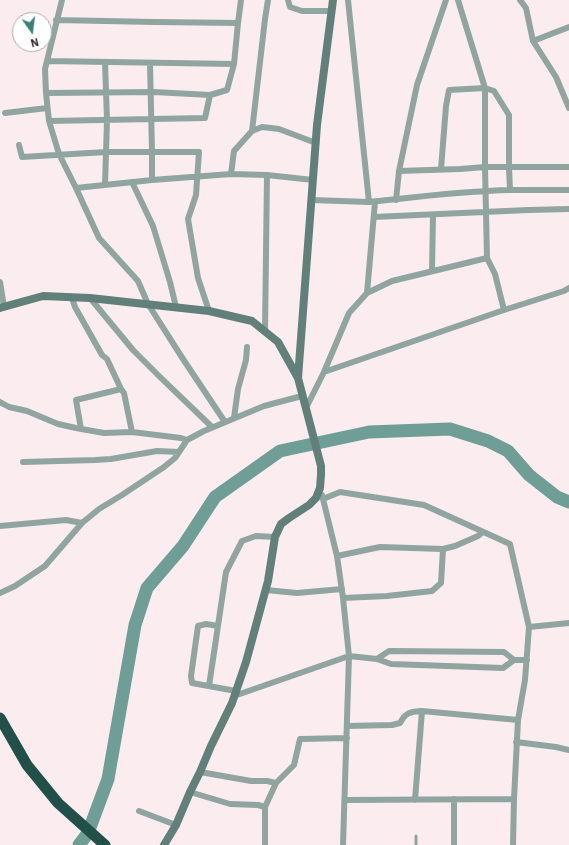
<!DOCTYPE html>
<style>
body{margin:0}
#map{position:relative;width:569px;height:845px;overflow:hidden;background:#fbecf0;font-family:"IBM Plex Sans",sans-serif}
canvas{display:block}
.north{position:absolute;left:12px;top:12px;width:40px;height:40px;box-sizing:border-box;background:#fff;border:1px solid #adabac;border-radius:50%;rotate:166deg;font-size:11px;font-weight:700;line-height:16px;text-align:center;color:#332e2f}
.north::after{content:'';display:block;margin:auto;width:14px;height:18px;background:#3d8176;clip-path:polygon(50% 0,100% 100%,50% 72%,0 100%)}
</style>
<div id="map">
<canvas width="569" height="845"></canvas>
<div class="north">N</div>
</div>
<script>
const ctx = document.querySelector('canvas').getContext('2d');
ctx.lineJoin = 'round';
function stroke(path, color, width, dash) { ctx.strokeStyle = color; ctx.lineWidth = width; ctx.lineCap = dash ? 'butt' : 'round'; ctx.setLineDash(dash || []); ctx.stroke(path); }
stroke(new Path2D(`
 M79,845L88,833L108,779L135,625L147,588L183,546L215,497L280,451L369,432L450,429L488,441L508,451L529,475L557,497L569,502`), '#6e9e95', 13);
stroke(new Path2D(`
 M416,836V845`), '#90a5a0', 3);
stroke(new Path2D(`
 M62,0L45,69L46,93L49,121L59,154L76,188
 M288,0L290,7L302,11H329L332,13
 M458,0L485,88V167L487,258L495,274L504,310
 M520,0L526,8L533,41L556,77L569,108
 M56,20L155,22L238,23
 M533,41L569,27
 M47,61L234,64
 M46,93L154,92L210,95L227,90L234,64L238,23L241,0
 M5,113L47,108
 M49,121L205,118L210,95
 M252,131L265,19L268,0
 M19,145L22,157L106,152H152L150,63
 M441,169L446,106L449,90L485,88L494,91L509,115V167L510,190
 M399,171L460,169L485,167H569
 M231,174L234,151L252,131L262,127L271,128L279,129L316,143
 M152,180V152H199L196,195L188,219L198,278L209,311
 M132,182L153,226L170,282L176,307
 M105,185L107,120L105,62
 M312,200L369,202L348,0
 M396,200L399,171L417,85L446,0
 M369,202C416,197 463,191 510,190C530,190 550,190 569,190
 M374,217L528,210L569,209
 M432,271L433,215
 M0,282L4,307
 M367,293L375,202
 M72,298L75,307L102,355L107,359L121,389L124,393L132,432
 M90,298L133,350L160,377L212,427
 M265,332L267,175
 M324,372L504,310L564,291L569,288
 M0,402L9,407L27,411L58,424L76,428L104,433L132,432L181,438L187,440
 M306,408L324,372L349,313L367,293L392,281L487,258
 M234,418L238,389L246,360L247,347
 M225,422L183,359L148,304L138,281L99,238L76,188L152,180L231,174L267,175L313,180
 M81,429L76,400L121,389
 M23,462L95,460L111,459L157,451L179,452
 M322,495L337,556L343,598L349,656L343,845
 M323,499L340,492L424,505L510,544L529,627L525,680L518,720L514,799L513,845
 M0,526L66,520L82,523
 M337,556L380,547L443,549L455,546L478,536L483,532
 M266,590L297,593L342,589
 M0,593L15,586L45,566L82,523L99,509L122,495L164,467L175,458L187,440L204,431L264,406L302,396
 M343,598L387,596L432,591L441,583L443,549
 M218,626L206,624L198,626L191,676L192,683L236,691
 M529,627L569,623
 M377,659L389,651L504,652L514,660H527
 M209,686L226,572L242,541L256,536L275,537
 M234,696L349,656L377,659L391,664L503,668L514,660
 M347,726L392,725L400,723C406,712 410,712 422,711
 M516,742L556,747L569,750
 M200,772L251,781H267L276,783
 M190,792L230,804L258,805L265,807
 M345,800L514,799
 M415,800L422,711L518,720
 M139,811L176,825
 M265,845V807L276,783L294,765L300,739L347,738
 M454,845V799`), '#90a5a0', 6);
stroke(new Path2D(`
 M0,308L43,296L90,298L209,311L252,321L278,342L298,378L321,466V475L320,488L316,498L309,505L289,518L281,524L275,537L268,581L246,662L232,703L211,746L200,772L190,792L176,825L164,845
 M298,378L317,125L333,0`), '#61807a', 8);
stroke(new Path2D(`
 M0,718L27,765L58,803L105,845`), '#205048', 11);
</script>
